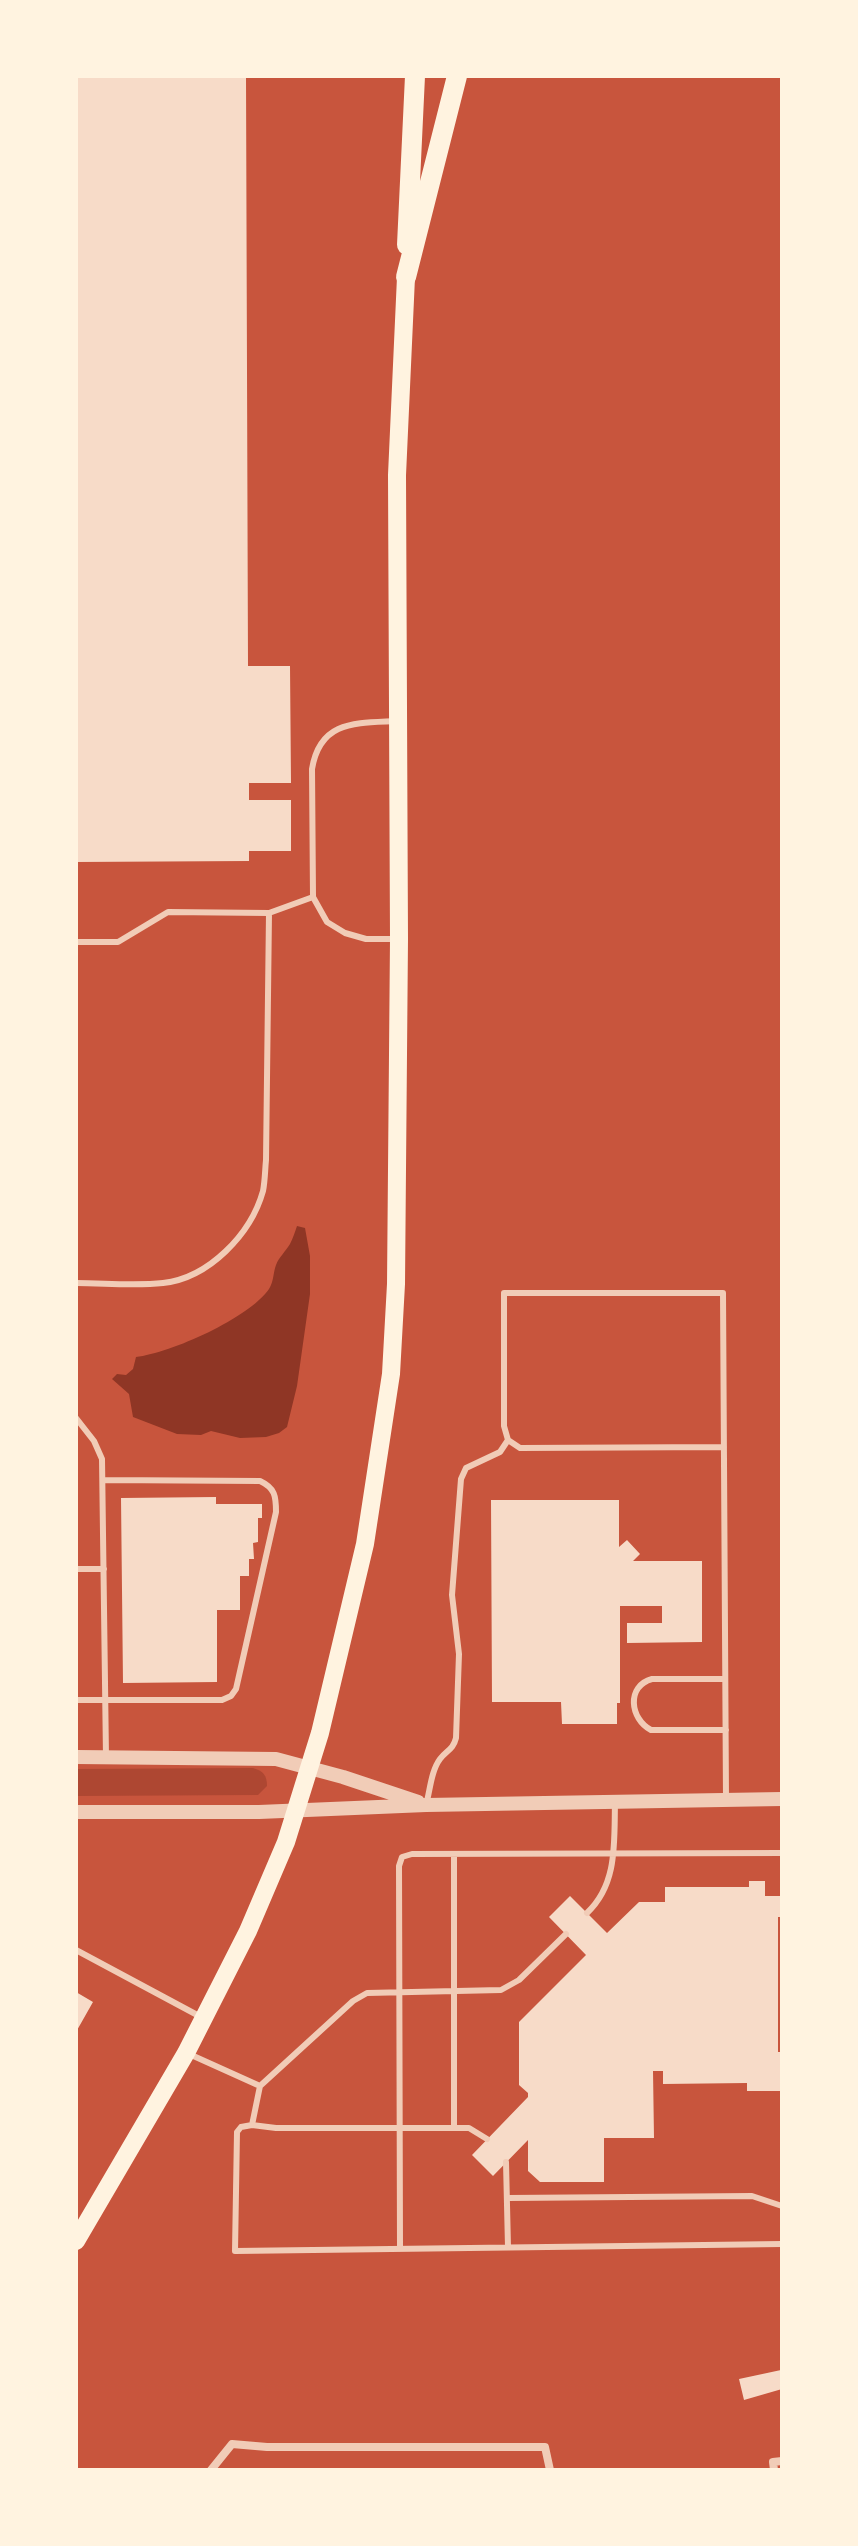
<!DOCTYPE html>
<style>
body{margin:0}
#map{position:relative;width:858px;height:2546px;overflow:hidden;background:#c8553d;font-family:"Open Sans",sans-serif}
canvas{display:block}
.frame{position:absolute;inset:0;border:78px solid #fff3e0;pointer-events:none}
</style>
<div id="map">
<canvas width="858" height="2546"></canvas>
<div class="frame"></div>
</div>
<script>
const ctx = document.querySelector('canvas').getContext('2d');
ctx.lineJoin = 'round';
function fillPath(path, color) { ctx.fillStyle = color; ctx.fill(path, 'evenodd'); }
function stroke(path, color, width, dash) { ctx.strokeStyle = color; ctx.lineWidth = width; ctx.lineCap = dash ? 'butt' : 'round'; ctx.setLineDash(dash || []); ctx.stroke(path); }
fillPath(new Path2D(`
 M253,1768C263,1771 267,1775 267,1786L258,1795L76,1796V1769Z`), '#ae4732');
fillPath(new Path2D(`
 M297,1226L305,1228L310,1256V1294L297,1386L287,1427L279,1433L266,1437L240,1438L211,1431L201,1435L177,1434L133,1417L129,1394L112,1379L117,1374L126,1375L133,1369L136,1357C171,1353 249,1318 269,1289C274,1281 273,1273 276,1265C279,1257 286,1251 290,1244C293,1238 295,1232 297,1226Z`), '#8f3625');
fillPath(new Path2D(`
 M76,76H246L248,666H290L291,783H249V800H291V851H249V861L76,862Z
 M216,1497V1504H262V1518H258V1542L253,1543L254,1559H249V1576H240V1610H217V1682L123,1683L121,1498Z
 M491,1500H619V1547L627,1540L640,1554L633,1561H702V1642L627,1643V1623H662V1606H620V1703H617V1724H562L561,1702H492Z
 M749,1881H765V1896H782V1917H778V2052H782V2091H747V2083L663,2084V2071H653L654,2138H604V2182H540L528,2171V2140L493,2176L472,2155L528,2097V2093L519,2085V2022L586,1955L549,1917L570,1896L607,1933L639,1902H665V1887H749Z
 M76,1992L93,2002L76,2032Z
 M781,2370L782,2389L744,2400L739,2379Z`), '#f7dbc8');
stroke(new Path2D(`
 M396,721C356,723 320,720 312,769L313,897L327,922L345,933L366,939H398
 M76,942H118L168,912L269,913L313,897
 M76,1283C104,1283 135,1286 163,1283C209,1278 251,1234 263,1191C265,1181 265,1170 266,1160L269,913
 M76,1418L94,1441L102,1459L106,1757
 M724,1447L520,1448L508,1440L504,1426V1293H723L726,1799
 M76,1569H104
 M725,1679H652C626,1686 630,1719 651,1730H726
 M76,1700H222L231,1696L236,1689L276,1512C276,1496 275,1488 260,1481L103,1480
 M426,1805C430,1791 431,1771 440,1759C447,1750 453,1750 456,1738L459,1654L452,1595L461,1479L466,1468L500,1452L508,1440
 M454,1854V2128
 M587,1913C618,1884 614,1842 615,1802
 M76,1950L201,2017
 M189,2054L260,2086L353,2001L367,1993L501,1990L519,1980L566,1934
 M260,2086L252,2125L241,2127L237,2132L235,2251L782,2244
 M252,2125L276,2128H469L487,2139
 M506,2162L508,2247
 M508,2198L752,2196L782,2206
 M400,2249L399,1866L402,1857L412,1854L782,1853`), '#f1ccb7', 6);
stroke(new Path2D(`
 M211,2470L232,2444L267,2447H545L550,2470
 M774,2470L773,2462L782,2461`), '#f1ccb7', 8);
stroke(new Path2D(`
 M76,1757L276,1759L343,1777L418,1802
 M76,1812H259L426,1805L782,1799`), '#f1ccb7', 14);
stroke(new Path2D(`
 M76,2241L186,2053L248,1931L286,1842L320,1733L365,1544L391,1374L396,1284L399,939L397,475L406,277`), '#fff3e0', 18);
stroke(new Path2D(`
 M407,245L415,76
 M406,277L457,76`), '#fff3e0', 20);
</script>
